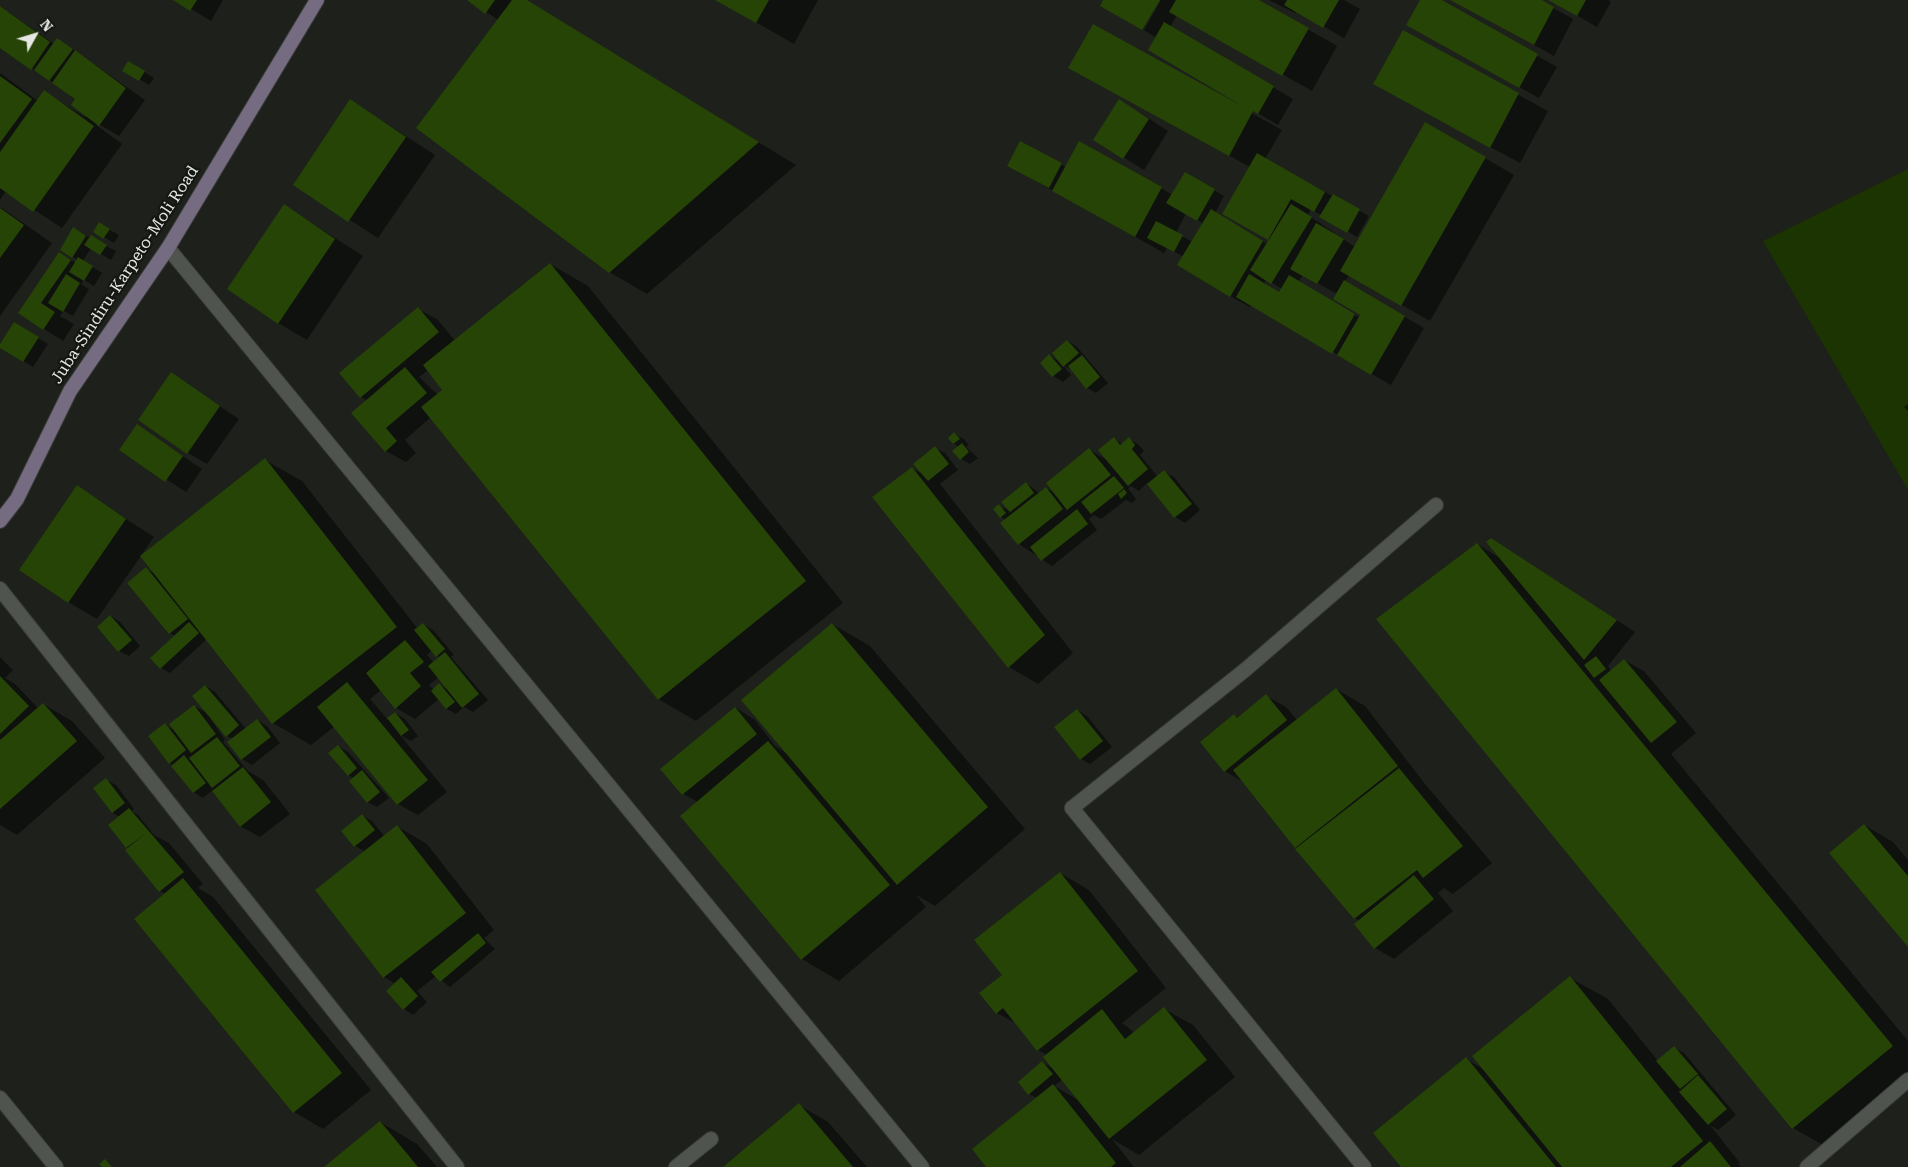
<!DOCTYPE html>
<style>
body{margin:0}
#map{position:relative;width:1908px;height:1167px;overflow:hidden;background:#1d201b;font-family:"Roboto Serif",serif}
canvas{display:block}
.north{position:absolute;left:10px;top:10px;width:50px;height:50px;-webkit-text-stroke:4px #141712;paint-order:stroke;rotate:51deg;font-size:14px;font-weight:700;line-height:20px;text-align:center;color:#e5e7e3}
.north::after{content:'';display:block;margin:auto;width:18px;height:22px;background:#e5e7e3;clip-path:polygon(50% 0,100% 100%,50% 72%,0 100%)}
</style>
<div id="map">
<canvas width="1908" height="1167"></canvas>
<div class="north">N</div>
</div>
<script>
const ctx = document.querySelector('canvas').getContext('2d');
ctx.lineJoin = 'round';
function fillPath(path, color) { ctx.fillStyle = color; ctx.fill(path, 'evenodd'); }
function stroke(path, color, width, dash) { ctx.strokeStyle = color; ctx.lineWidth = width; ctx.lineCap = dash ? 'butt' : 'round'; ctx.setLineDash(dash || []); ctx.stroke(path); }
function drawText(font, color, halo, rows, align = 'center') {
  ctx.font = font + ' "Roboto Serif",serif'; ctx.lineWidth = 4.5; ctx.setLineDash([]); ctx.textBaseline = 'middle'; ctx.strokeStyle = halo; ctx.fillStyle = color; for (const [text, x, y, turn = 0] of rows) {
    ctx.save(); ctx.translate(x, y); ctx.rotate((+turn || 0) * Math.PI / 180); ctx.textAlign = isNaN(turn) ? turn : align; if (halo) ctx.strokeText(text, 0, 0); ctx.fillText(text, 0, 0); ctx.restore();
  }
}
fillPath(new Path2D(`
 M1908,169V490L1763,241Z`), '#1b3402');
fillPath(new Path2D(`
 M176,0H223L211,21Z
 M469,0H525L796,165L647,294L609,272L498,20Z
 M717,0H818L794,44Z
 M1161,0H1257L1337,46L1312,91L1177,15L1170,27L1293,99L1278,125L1150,50L1157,38L1144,30Z
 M1269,0H1344L1360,9L1344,38L1297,11L1295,13Z
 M1421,0H1440L1557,67L1539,98L1427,36Z
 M1451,0H1539L1573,19L1554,56Z
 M1550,0H1608L1611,2L1597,27Z
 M0,6L54,44L67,45L145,100L119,136L97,123L96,125L122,144L62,228L6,191L0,200V73L38,101L44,92L85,117L87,115L77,99L0,46Z
 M1093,25L1282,130L1265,159L1369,216L1357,237L1311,209L1308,215L1355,247L1425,123L1514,175L1430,321L1349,275L1345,282L1424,328L1391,385L1251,305L1250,307L1230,296L1184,257L1167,248L1164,253L1018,171L1021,143L1066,167L1080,142L1173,195L1185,173L1224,196L1215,213L1267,244L1270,240L1224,213L1250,167L1099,84ZM1186,213L1204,224L1193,242L1176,233ZM1303,275L1337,294L1362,315L1360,318L1298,282ZM1266,279L1282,289L1279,293L1264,284Z
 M1403,32L1548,111L1520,163L1404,101Z
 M129,62L154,78L149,85L124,70Z
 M351,101L435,155L378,238L294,184Z
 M1139,112L1168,131L1144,170L1094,139Z
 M285,206L363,256L307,340L278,323Z
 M0,207L52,243L0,316Z
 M99,224L119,235L114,243L95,232Z
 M83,234L116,251L111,260L91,248L83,261L102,273L94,286L84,280L81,284L89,289L73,316L64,311L60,316L74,324L63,341L19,313L60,254L76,263L78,260L62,250Z
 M550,264L588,286L843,603L696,721L658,699L431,417L405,440L416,453L406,462L386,451L368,401L361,397L418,309L438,320L455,341ZM428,370L443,390L438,395L419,377Z
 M14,323L48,344L33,367L0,346Z
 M1068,341L1077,347L1108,383L1096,393L1087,388L1074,371L1063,365L1071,375L1063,382L1053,376L1042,363L1050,356L1060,362Z
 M171,374L239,419L207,464L188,453Z
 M1908,404V411L1904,407Z
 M138,426L202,469L186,492L121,450Z
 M954,434L964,439L969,445L966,447L978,458L970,464L961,459L959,447L953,443Z
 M1114,439L1123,444L1129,439L1138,444L1144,451L1140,455L1158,477L1164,472L1174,477L1200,510L1185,523L1175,517L1147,483L1139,491L1131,486L1128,488L1136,499L1132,503L1126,500L1101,519L1094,515L1089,519L1097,530L1052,566L1019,544L1006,520L1001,517L1000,506L1011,512L1003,502L1026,483L1039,493L1046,488L1056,494L1090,450L1108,461Z
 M935,448L945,453L958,470L940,484L1073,653L1038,684L1009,667L874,498L912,468L924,475Z
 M265,460L302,481L418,629L423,624L433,630L454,655L451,657L488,700L473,712L464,707L456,714L447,709L439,699L415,719L396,708L381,690L370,699L388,720L395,713L405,719L418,736L411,741L400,735L447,792L418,815L398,804L335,726L311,745L273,723L207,639L170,673L161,668L175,636L170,633L146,569L157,575ZM432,650L440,658L434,663L427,655ZM439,677L450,691L439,685L434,690L429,685Z
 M77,487L154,537L97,619L68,602Z
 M1477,544L1500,558L1511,551L1635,632L1608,666L1611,671L1624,660L1644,671L1696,733L1671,754L1908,1041V1086L1830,1149L1793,1128Z
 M111,616L120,622L140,646L129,656L119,651Z
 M832,624L870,646L1025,829L935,906L916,895L926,907L839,981L802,959L698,802L683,794L662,769L736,708L755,720L775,746L786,753Z
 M0,657L13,670L5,678L15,684L38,708L43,704L72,721L105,758L17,835L0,825Z
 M206,686L215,692L246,729L257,720L267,726L280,743L252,765L242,759L233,739L227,736Z
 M1336,689L1365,706L1425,784L1492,863L1453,894L1444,888L1438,893L1453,911L1394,959L1375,948L1360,921L1354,918L1245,783L1225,771L1234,716L1239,718L1266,696L1286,707L1297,720Z
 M194,706L207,713L225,740L223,742L248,771L263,780L290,814L260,837L240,826L213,790L203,798L193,792L170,763L165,725L177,732Z
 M1077,710L1087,716L1112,747L1090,764L1081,759Z
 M338,746L348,752L389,798L377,807L367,802L354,778L348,775Z
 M106,780L116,785L134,809L132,811L138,815L154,835L169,843L203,884L198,888L213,897L371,1090L323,1129L294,1112L135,920L166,894L160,891L127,847L120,817L113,813Z
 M362,815L372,821L385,837L398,827L427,844L494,930L484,938L495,949L450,987L436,976L417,991L427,1002L413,1015L404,1009L396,984L384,977L366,852L355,846Z
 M1864,825L1893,842L1908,860V945Z
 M1060,873L1089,890L1166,988L1122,1023L1135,1033L1164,1009L1193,1025L1235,1077L1139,1155L1112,1139L1134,1167H988L1037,1098L1029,1094L1043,1063L1054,1069L1047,1055L1038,1050L1019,1025L997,1013L1004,976ZM1063,1079L1080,1101L1054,1086Z
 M1570,978L1608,999L1658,1061L1674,1048L1684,1053L1736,1115L1718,1130L1710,1125L1740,1163L1738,1164L1741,1167H1402L1466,1059L1485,1070Z
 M799,1105L828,1122L867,1167H725Z
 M380,1122L417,1144L437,1167H326Z`), '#0007');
fillPath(new Path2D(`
 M173,0H197L190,11Z
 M467,0H495L485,14Z
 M512,0H527L759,142L609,273L416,128Z
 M715,0H769L756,23Z
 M1103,0H1160L1142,30L1100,6Z
 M1176,0H1259L1309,28L1282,76L1169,12Z
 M1287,0H1339L1323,28L1284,5Z
 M1420,0H1442L1538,54L1519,88L1406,25Z
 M1450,0H1542L1554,7L1534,45Z
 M1548,0H1586L1577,16Z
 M0,6L50,42L31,70L0,48Z
 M1164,22L1274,86L1258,114L1253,111L1229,156L1068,68L1093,24L1244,107L1148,50Z
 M1403,30L1519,93L1490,148L1373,84Z
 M57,38L73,49L49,81L34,70Z
 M75,50L126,88L99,126L71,105L75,99L52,83Z
 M128,61L145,71L139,81L122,71Z
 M0,76L32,99L0,143Z
 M44,90L94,126L33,212L0,188V152Z
 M350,99L406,137L348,222L293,185Z
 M1119,99L1149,119L1123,159L1093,140Z
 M1425,122L1486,157L1401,306L1340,271Z
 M1020,141L1062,163L1049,188L1007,166Z
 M1079,141L1162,187L1135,237L1052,191Z
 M1257,153L1325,192L1314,212L1291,199L1268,240L1222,214Z
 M1185,172L1215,189L1197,221L1166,203Z
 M1333,194L1360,209L1347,233L1319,217Z
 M284,204L335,239L278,324L227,289Z
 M1291,204L1312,217L1271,284L1250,270Z
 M0,208L24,225L0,258Z
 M1211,209L1263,241L1230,297L1177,265Z
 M1156,221L1183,235L1174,252L1147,238Z
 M99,222L110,229L103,239L93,232Z
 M1316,223L1344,239L1317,284L1290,269Z
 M73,227L86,236L72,258L60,250Z
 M91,235L107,245L100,255L84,245Z
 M59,252L71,260L41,303L55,312L43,330L18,313Z
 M78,257L93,266L84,281L69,272Z
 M550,263L806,581L658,700L421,407L442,390L423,365Z
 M66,274L80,283L63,312L48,303Z
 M1249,274L1279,292L1289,275L1355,314L1332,354L1236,297Z
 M1344,280L1405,316L1371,375L1337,355L1360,315L1333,299Z
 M418,307L439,332L360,398L339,373Z
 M14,322L39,337L23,362L0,348V344Z
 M1067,340L1079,353L1063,367L1052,353Z
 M1049,354L1062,369L1052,377L1040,363Z
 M1082,355L1100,377L1086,389L1068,366Z
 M405,367L427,393L386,428L397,441L385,452L351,413Z
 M171,372L220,406L187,454L138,420Z
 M137,424L183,456L165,482L119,450Z
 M954,432L960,439L953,444L948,438Z
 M1114,437L1120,445L1129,437L1135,445L1132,449L1148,469L1128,486L1098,450Z
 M962,443L969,452L960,460L952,451Z
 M935,446L949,464L928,481L913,464Z
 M1089,448L1111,475L1067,510L1046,483Z
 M265,458L397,627L272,724L140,556Z
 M912,467L1045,635L1008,668L872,497Z
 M1164,470L1192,504L1174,518L1147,484Z
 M1114,476L1124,488L1091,514L1081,502Z
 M1026,482L1034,493L1010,512L1001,502Z
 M77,485L126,519L68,603L19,570Z
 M1046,487L1063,509L1018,545L1000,523Z
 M1124,489L1127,493L1121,499L1118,494Z
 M999,504L1006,513L1000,518L993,509Z
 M1077,509L1088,524L1041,561L1030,547Z
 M1491,538L1617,620L1584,660L1486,542Z
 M1477,543L1893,1046L1792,1129L1376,619Z
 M146,567L188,619L169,634L127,583Z
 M110,615L132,640L118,652L97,627Z
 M189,622L199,633L160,669L150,658Z
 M423,623L445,649L436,657L414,630Z
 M832,623L988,807L897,885L741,700Z
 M405,640L424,662L410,673L421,686L395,709L366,673Z
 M445,652L479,694L462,708L428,666Z
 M1596,656L1606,669L1594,678L1584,665Z
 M1624,659L1677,722L1651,743L1599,680Z
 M0,676L29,706L0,734Z
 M347,682L428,780L397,805L317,707Z
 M439,683L455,702L446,709L431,691Z
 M205,685L239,725L226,737L192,696Z
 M1336,688L1398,766L1295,848L1233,770Z
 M1266,694L1287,720L1224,772L1200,742L1234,714L1237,718Z
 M43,703L77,741L0,809V740Z
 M194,705L216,734L191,753L169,724Z
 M735,707L757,734L682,795L660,769Z
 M1077,709L1103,741L1080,760L1054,727Z
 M395,712L409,730L401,736L387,718Z
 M257,719L271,737L241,760L227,742Z
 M165,723L186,750L169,764L148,736Z
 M217,737L240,766L212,788L189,758Z
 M768,741L890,885L801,960L680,816Z
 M338,745L357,768L348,776L328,753Z
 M184,755L206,783L193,793L171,766Z
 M243,767L271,802L240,827L212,791Z
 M1399,768L1463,846L1423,878L1417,870L1354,919L1295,849Z
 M362,770L380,792L367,803L349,781Z
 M106,778L125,803L112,813L93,788Z
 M129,808L184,872L159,892L125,850L146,833L126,848L108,825Z
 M362,814L375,830L354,847L341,831Z
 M1864,824L1908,876V947L1829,853Z
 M397,825L466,913L383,978L315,890Z
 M1060,872L1138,971L1037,1051L1003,1008L996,1014L979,993L1002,975L974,940Z
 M1414,875L1434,899L1374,949L1354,924Z
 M183,878L342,1073L293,1113L134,919Z
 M478,933L486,943L440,982L431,972Z
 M1570,976L1703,1141L1671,1167H1562L1472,1056Z
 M401,977L418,996L403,1010L386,991Z
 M1164,1007L1207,1060L1109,1139L1043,1057L1102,1009L1125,1039Z
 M1674,1046L1698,1074L1680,1089L1656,1061Z
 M1466,1057L1556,1167H1401L1373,1133Z
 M1042,1061L1053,1074L1028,1095L1018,1082Z
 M1698,1075L1727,1109L1708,1125L1679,1092Z
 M1053,1084L1116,1163L1111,1167H986L972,1149Z
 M799,1103L853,1167H723Z
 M380,1121L418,1167H324Z
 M1710,1141L1731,1167H1680Z
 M105,1159L112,1167H102L99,1164Z`), '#254405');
const service = new Path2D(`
 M1072,808L1245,670L1436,505
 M1807,1167L1908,1080`);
const minor = new Path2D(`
 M168,248L922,1167
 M0,589L457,1167
 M1072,808L1364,1167
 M0,1098L56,1167
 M676,1167L711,1139`);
const secondary = new Path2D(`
 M0,521L17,499L70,391L168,248L317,0`);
stroke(service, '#383b37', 16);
stroke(minor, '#383b37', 16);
stroke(secondary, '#383b37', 16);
stroke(service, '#50544e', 14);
stroke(minor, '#50544e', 14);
stroke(secondary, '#766c82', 14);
drawText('16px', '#e5e7e3', '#141712', [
 ["Juba-Sindiru-Karpeto-Moli Road",125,275,-57]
]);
</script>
